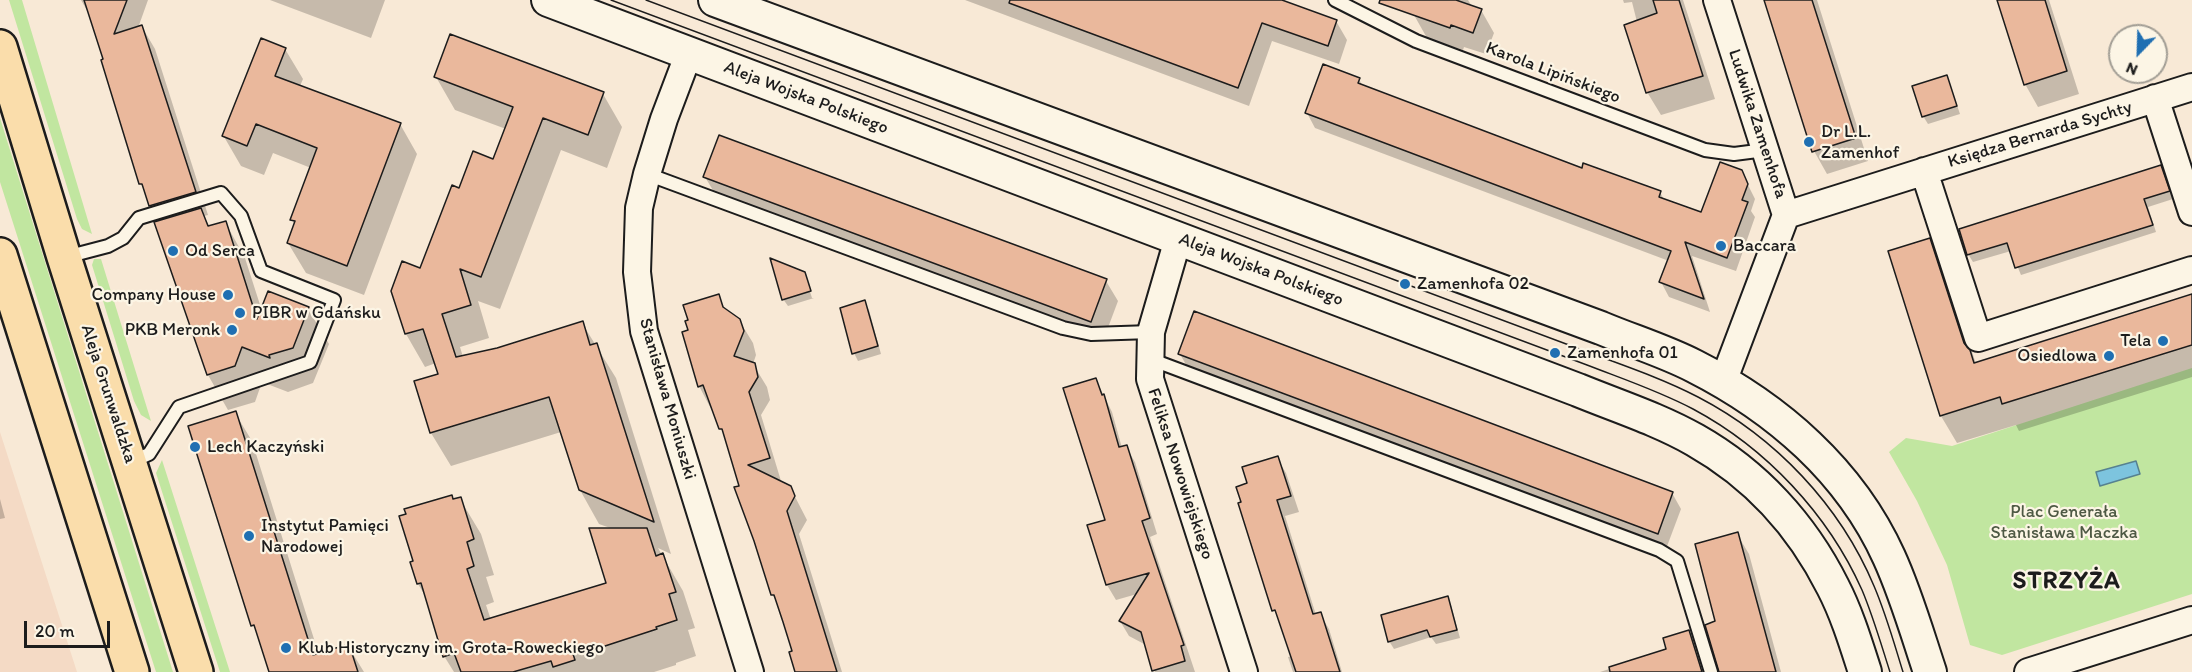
<!DOCTYPE html>
<meta charset="utf-8">
<style>
body{margin:0}
#map{position:relative;width:2192px;height:672px;overflow:hidden;background:#f8e9d6;font-family:Itim,sans-serif}
canvas{display:block}
.north{position:absolute;left:2108px;top:24px;width:60px;height:60px;box-sizing:border-box;background:#fcf5e5;border:2px solid #a29e95;border-radius:50%;rotate:203deg;font-size:16px;font-weight:700;line-height:24px;text-align:center;color:#1c1c1c}
.north::after{content:'';display:block;margin:auto;width:21px;height:27px;background:#1f6fb2;clip-path:polygon(50% 0,100% 100%,50% 72%,0 100%)}
.scale{position:absolute;left:24px;top:621px;width:86px;height:27px;box-sizing:border-box;border:3px solid #1c1c1c;border-top:0;padding-left:8px;font-size:18px;line-height:21px;white-space:nowrap;color:#1c1c1c;-webkit-text-stroke:4px #fcf5e5;paint-order:stroke}
</style>
<div id="map">
<canvas width="2192" height="672"></canvas>
<div class="north">N</div>
<div class="scale">20 m</div>
</div>
<script>
const ctx = document.querySelector('canvas').getContext('2d');
ctx.lineJoin = 'round';
function fillPath(path, color) { ctx.fillStyle = color; ctx.fill(path, 'evenodd'); }
function stroke(path, color, width, dash) { ctx.strokeStyle = color; ctx.lineWidth = width; ctx.lineCap = dash ? 'butt' : 'round'; ctx.setLineDash(dash || []); ctx.stroke(path); }
function drawText(font, color, halo, rows, align = 'center') {
  ctx.font = font + ' Itim,sans-serif'; ctx.lineWidth = 4.5; ctx.setLineDash([]); ctx.textBaseline = 'middle'; ctx.strokeStyle = halo; ctx.fillStyle = color; for (const [text, x, y, turn = 0] of rows) {
    ctx.save(); ctx.translate(x, y); ctx.rotate((+turn || 0) * Math.PI / 180); ctx.textAlign = isNaN(turn) ? turn : align; if (halo) ctx.strokeText(text, 0, 0); ctx.fillText(text, 0, 0); ctx.restore();
  }
}
fillPath(new Path2D(`
 M0,432L77,672H0Z`), '#f4dac5');
fillPath(new Path2D(`
 M9,0H22L92,234L82,229L77,219Z
 M0,118L173,672H156L0,182Z
 M94,259H101L151,421L141,415L134,401L92,265Z
 M2192,368V594L2002,655L1970,645L1947,565L1917,501L1889,452L1906,438L1952,446Z
 M162,460L230,672H220L156,473Z`), '#c1e6a0');
const water = new Path2D(`
 M2136,461L2140,474L2100,486L2096,472Z`);
fillPath(water, '#7dc4de');
stroke(water, '#568190', 1.5);
fillPath(new Path2D(`
 M81,0H148L138,28L142,27L155,49L208,215L204,216L210,227L225,222L245,258L262,311L308,309L329,344L313,383L288,392L262,382L255,402L228,410L208,375L160,222L141,184L92,19Z
 M270,0H385L371,38Z
 M965,0H1284L1285,3L1336,21L1347,40L1339,64L1272,41L1249,106Z
 M1419,0H1468L1473,8L1481,10L1494,33L1486,54L1464,47L1463,50L1427,38L1414,15Z
 M1623,0H1683L1715,99L1661,115L1647,92L1637,22L1632,2L1624,3Z
 M1766,0H1817L1868,161L1827,174L1814,151Z
 M1999,0H2049L2079,94L2038,107L2025,84Z
 M285,49L303,79L300,86L400,124L417,154L364,295L306,273L288,243L295,225L292,220L311,168L273,153L264,175L241,166L223,135Z
 M1947,76L1960,114L1928,124L1923,116Z
 M436,77L603,94L622,127L607,168L561,150L500,309L478,301L489,338L460,347L463,357L497,350L582,323L616,378L671,554L658,548L683,591L695,628L688,630L696,656L676,663V665L654,672H454L444,656L427,599L418,584L453,500L460,499L481,534L494,575L486,577L494,602L486,605L491,620L608,584L613,529L599,524L580,490L561,432L451,466L431,433L416,382L440,375L436,363L425,367L406,334L392,291L420,270L460,190L494,161L506,129L455,110Z
 M1359,79L1363,87L1582,170L1660,192L1664,200L1702,214L1741,171L1755,199L1751,211L1755,217L1736,271L1692,256L1710,312L1669,297L1661,282L1669,261L1315,128L1307,113Z
 M2160,167L2173,199L2148,207L2156,232L2021,275L2011,251L1973,262L1968,254Z
 M705,177L1106,281L1118,301L1103,341L717,197Z
 M1929,240L1945,267L1976,364L2192,295V377L2019,431L2016,425L1957,443L1941,416L1890,252Z
 M804,273L812,298H814L788,306L783,299Z
 M718,296L727,312L739,320L753,343L756,355L753,364L767,387L770,400L761,415L781,481L779,482L790,487L807,520L799,534L842,672H797L794,652L780,607L772,594L728,441L699,386L690,331Z
 M864,302L869,310L881,354L858,361L854,353Z
 M1180,354L1672,493L1681,509L1666,549L1189,370Z
 M1096,380L1112,412L1122,448L1126,447L1135,462L1157,534L1150,537L1195,672H1155L1146,645L1129,636L1120,621L1137,594L1116,600L1107,585V521Z
 M235,413L252,441L319,655L348,646L364,672H270L259,636L253,625Z
 M1277,458L1286,473L1299,512L1285,516L1316,615L1320,614L1329,629L1342,672H1293L1288,657L1292,656L1281,623L1274,610L1240,504L1249,484Z
 M0,499L5,518L0,519Z
 M1737,534L1749,554L1781,672H1720L1717,622Z
 M1447,598L1451,605L1460,638L1436,644L1431,637L1394,649L1389,641Z
 M1689,631L1700,652L1707,672H1600L1668,650Z`), '#0003');
const building = new Path2D(`
 M84,0H127L114,34L142,25L196,192L149,206L142,184H139L101,60L103,59Z
 M1010,0H1282L1337,20L1328,46L1262,23L1238,88L1009,3Z
 M1380,0H1456L1482,9L1473,33L1451,25L1450,28L1379,3Z
 M1653,0H1679L1703,76L1646,93L1624,25L1657,13Z
 M1764,0H1812L1856,138L1812,152Z
 M1997,0H2045L2067,71L2024,85Z
 M450,34L604,92L588,135L543,118L481,277L460,269L471,305L442,314L456,357L497,348L583,321L590,345L597,343L654,522L579,490L549,397L430,433L414,381L438,374L423,329L405,334L391,291L402,261L420,268L452,185L459,188L473,151L493,159L513,107L434,77Z
 M261,38L286,48L275,76L401,123L347,266L287,243L295,221L290,220L317,148L256,124L247,146L222,136Z
 M1323,64L1360,78L1358,83L1582,168L1583,163L1661,191L1659,197L1701,212L1720,162L1742,170L1748,184L1742,200L1748,202L1727,258L1685,242L1704,299L1659,282L1671,251L1305,113Z
 M1947,75L1957,106L1922,117L1912,86Z
 M719,135L1107,279L1091,322L703,177Z
 M2161,165L2170,191L2144,199L2153,225L2015,268L2007,243L1967,255L1959,229Z
 M201,208L208,226L226,221L257,319L268,291L309,307L293,348L269,355L270,358L242,347L235,366L207,375L154,222Z
 M1930,238L1964,343L1970,350L1974,363L2192,294V345L2002,404L2000,397L1940,416L1888,251Z
 M770,258L805,272L811,291L782,300Z
 M719,294L723,307L740,319L744,331L734,356L755,363L758,377L749,392L770,458L748,465L791,486L795,496L787,511L837,672H795L789,652L792,651L783,622L774,595H771L754,541L734,487L739,486L722,429H719L703,385L698,387L682,332L688,330L685,321L688,320L683,305Z
 M865,300L878,346L852,354L840,308Z
 M1194,311L1673,492L1658,534L1178,354Z
 M1096,378L1102,395L1104,394L1119,447L1127,445L1150,518L1142,521L1184,645L1181,646L1185,661L1152,671L1141,632L1119,621L1149,573L1106,585L1087,525L1105,520L1063,388Z
 M236,411L313,655L349,644L358,672H269L254,625L251,626L188,426Z
 M1278,456L1291,496L1277,500L1313,614L1321,612L1340,672H1296L1275,610L1272,611L1238,503L1241,502L1236,487L1247,483L1242,467Z
 M452,495L453,499L461,497L474,539L467,542L474,566L467,569L484,620L606,583L589,528H647L656,556L663,553L676,592L669,594L677,620L656,627L657,629L605,646L573,654L575,660L553,667L551,661L513,672H461L454,653L443,657L421,583L417,584L410,562L413,561L399,516L406,514L404,509Z
 M1738,532L1776,672H1719L1705,625L1715,621L1695,544Z
 M1448,596L1457,630L1430,637L1427,630L1388,642L1381,615Z
 M1689,630L1702,672H1610L1609,667L1666,649L1663,638Z`);
fillPath(building, '#eab89c');
stroke(building, '#1c1c1c', 1.5);
const service = new Path2D(`
 M1335,0L1416,41L1705,150L1734,154L1765,150
 M647,174L1063,328L1091,334L1151,332
 M66,257L108,246L123,238L139,218L221,193L241,216L261,271L334,300L310,362L179,407L149,454L131,462
 M1150,359L1659,550L1677,561L1711,672`);
const minor = new Path2D(`
 M1717,0L1786,215L1723,382
 M689,53L664,119L647,174L639,208L637,272L644,331L750,672
 M2155,98L2192,212
 M1924,171L1978,338L2192,270
 M1786,215L2192,87
 M1178,239L1151,332L1150,379L1244,672
 M2028,672L2192,620`);
const tertiary = new Path2D(`
 M548,0L1578,390C1617,406 1658,419 1695,440C1755,474 1802,525 1833,587C1847,614 1856,644 1865,672
 M715,0L1601,328C1632,341 1665,351 1694,366C1777,408 1850,471 1889,557C1906,594 1917,633 1930,672`);
const primary = new Path2D(`
 M0,47L64,257L196,672
 M0,255L132,672`);
stroke(service, '#1c1c1c', 16);
stroke(minor, '#1c1c1c', 30);
stroke(tertiary, '#1c1c1c', 36);
stroke(primary, '#1c1c1c', 38);
stroke(service, '#fcf5e5', 12);
stroke(minor, '#fcf5e5', 26);
stroke(tertiary, '#fcf5e5', 32);
stroke(primary, '#faddab', 33);
stroke(new Path2D(`
 M611,0L1587,365C1623,379 1659,391 1693,409C1766,448 1828,514 1862,590C1873,616 1881,644 1890,672
 M646,0L1601,357C1634,369 1667,381 1698,397C1775,437 1840,505 1874,586C1886,614 1894,643 1903,672`), '#1c1c1c', 1.5);
for (const [x, y, r, color] of [
 [1809,142,6,"#1f6fb2"],
 [1721,246,6,"#1f6fb2"],
 [173,251,6,"#1f6fb2"],
 [1405,284,6,"#1f6fb2"],
 [228,295,6,"#1f6fb2"],
 [240,313,6,"#1f6fb2"],
 [232,330,6,"#1f6fb2"],
 [2163,341,6,"#1f6fb2"],
 [1555,353,6,"#1f6fb2"],
 [2109,356,6,"#1f6fb2"],
 [195,447,6,"#1f6fb2"],
 [249,536,6,"#1f6fb2"],
 [286,648,6,"#1f6fb2"]
]) { const dot = new Path2D(); dot.arc(x, y, r, 0, 2 * Math.PI); ctx.fillStyle = color; ctx.fill(dot); stroke(dot, '#fcf5e5', 2); }
drawText('18px', '#1c1c1c', '#fcf5e5', [
 ["Karola Lipińskiego",1553,73,21],
 ["Aleja Wojska Polskiego",806,98,21],
 ["Ludwika Zamenhofa",1757,124,72],
 ["Księdza Bernarda Sychty",2040,135,-17],
 ["Aleja Wojska Polskiego",1261,270,21],
 ["Aleja Grunwaldzka",108,394,72],
 ["Stanisława Moniuszki",667,399,74],
 ["Feliksa Nowowiejskiego",1180,474,72]
]);
drawText('18px', '#1c1c1c', '#fcf5e5', [
 ["Dr L.L.",1821,132],
 ["Zamenhof",1821,153],
 ["Baccara",1733,246],
 ["Od Serca",185,251],
 ["Zamenhofa 02",1417,284],
 ["Company House",216,295,"right"],
 ["PIBR w Gdańsku",252,313],
 ["PKB Meronk",220,330,"right"],
 ["Tela",2151,341,"right"],
 ["Zamenhofa 01",1567,353],
 ["Osiedlowa",2097,356,"right"],
 ["Lech Kaczyński",207,447],
 ["Instytut Pamięci",261,526],
 ["Narodowej",261,547],
 ["Klub Historyczny im. Grota-Roweckiego",298,648]
], 'left');
drawText('18px', '#4e5944', '#fcf5e5', [
 ["Plac Generała",2064,512],
 ["Stanisława Maczka",2064,533]
]);
ctx.letterSpacing = '1.5px';
drawText('bold 24px', '#1c1c1c', '#fcf5e5', [
 ["STRZYŻA",2067,582]
]);
ctx.letterSpacing = '0px';
</script>
